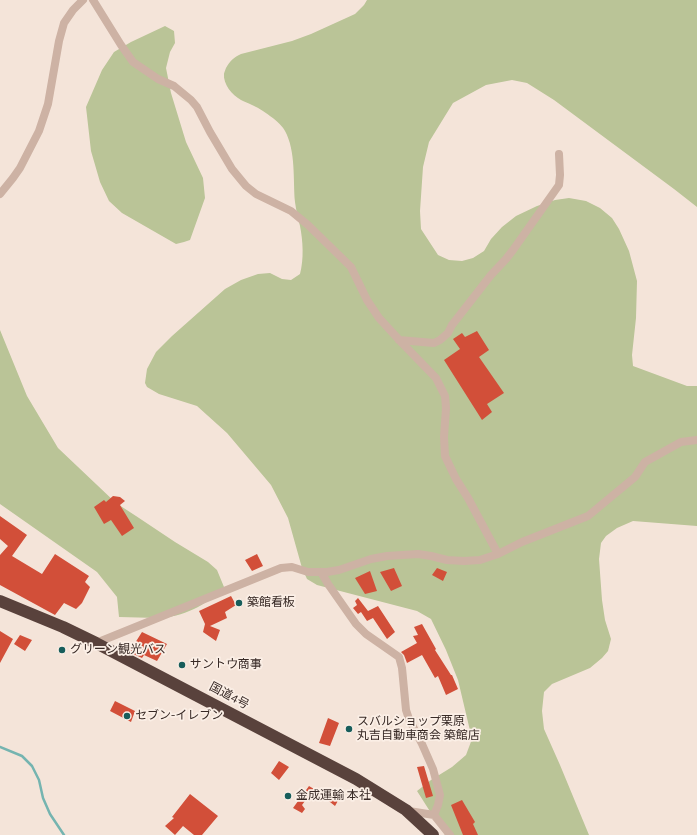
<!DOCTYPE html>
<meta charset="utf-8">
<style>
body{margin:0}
canvas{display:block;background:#f4e4d9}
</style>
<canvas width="697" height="835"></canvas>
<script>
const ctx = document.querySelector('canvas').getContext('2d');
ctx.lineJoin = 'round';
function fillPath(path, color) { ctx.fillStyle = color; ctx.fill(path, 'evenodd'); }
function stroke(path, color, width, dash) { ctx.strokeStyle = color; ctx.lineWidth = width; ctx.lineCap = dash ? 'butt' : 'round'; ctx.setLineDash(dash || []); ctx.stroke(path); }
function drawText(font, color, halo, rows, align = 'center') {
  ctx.font = font + ' Karla,"Noto Sans JP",sans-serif'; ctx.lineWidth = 3.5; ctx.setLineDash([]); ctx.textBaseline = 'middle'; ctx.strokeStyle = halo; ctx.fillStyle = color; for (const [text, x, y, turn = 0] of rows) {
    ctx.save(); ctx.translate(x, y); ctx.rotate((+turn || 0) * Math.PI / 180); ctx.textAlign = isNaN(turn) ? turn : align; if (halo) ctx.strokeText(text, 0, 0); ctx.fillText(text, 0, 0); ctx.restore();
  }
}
fillPath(new Path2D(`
 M367,0H697V207L674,189L554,100L527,83L512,80L486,85L453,103L429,142L423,167L420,211L421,229L438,255L449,260L462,261L473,258L484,251L491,239L502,227L516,216L537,206L555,200L569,198L586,201L600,208L612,218L619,229L629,251L637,281L636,318L632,355L633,366L687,386H697V526L633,521L617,528L606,536L601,543L599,559L602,600L605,620L611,639L608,651L602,658L590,668L552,684L544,692L542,711L544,729L560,765L589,835H445L417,791L431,780L452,767L466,755L472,739L458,680L446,650L431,619L417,611L317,585L307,579L302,568L288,518L271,485L227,433L197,406L159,394L147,387L145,383L147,369L156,352L172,336L225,289L241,280L258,274L270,273L282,279L291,280L300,274C304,259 303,241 300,226C298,218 296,210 295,202C293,180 296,151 285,131C282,123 260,108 252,105C249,103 244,102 241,100C232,95 223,84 224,74C224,73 226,68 226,68C230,61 234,57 241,54L292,41L311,34L355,14L364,5Z
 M165,26L174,31L175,43L170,52L166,68L171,93L186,142L203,178L205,198L190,240L184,242L176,244L122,213L109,201L100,182L91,151L86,107L102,70L114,52L131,42Z
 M0,330L27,396L58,448L116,503L136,516L175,542L208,562L217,570L224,587C205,606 184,617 157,618C145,618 132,617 119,617L117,597L97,572L0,504Z`), '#bac497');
stroke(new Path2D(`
 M0,747L22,756L32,766L39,780L43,798L50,814L64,835`), '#75b4b0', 2.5);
fillPath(new Path2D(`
 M477,331L489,350L479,357L504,393L487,404L492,412L482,420L444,360L460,349L453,339L462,333L465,337Z
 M113,496L120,497L125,501L120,505L134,528L122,536L111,520L104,524L94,507L104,500L106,502Z
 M0,516L27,535L12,556L42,574L55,554L89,576L85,582L90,587L82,603L76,609L64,603L55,615L0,585V555L8,546L0,539Z
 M257,554L263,566L252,571L245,560Z
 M394,568L402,586L391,591L380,572Z
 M437,568L447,572L443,581L432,575Z
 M370,571L377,591L365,594L355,578Z
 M231,596L236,605L225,612L227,618L210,626L220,630L216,641L203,632L205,624L199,611Z
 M358,598L368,611L378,606L395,632L387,639L373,618L367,621L361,612L358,614L353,608L357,605L355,601Z
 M422,624L436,649L435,650L451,675H452L458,689L446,695L438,676L435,678L422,655L407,663L404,655L401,652L417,643L413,636L418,635L414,627Z
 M0,631L13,639L0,663Z
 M142,632L167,644L157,661L144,655L142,658L129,652L134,642L135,643Z
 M20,635L32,640L25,651L14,644Z
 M115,701L135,711L131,722L110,711Z
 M328,718L339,723L330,746L319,743Z
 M279,761L289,767L279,780L271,773Z
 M424,766L433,796L426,798L417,767Z
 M309,786L314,789L302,805L305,809L302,813L293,808Z
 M325,788L339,799L335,806L320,794Z
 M190,794L218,816L202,835H194L183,826L175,835L165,826L174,818L172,817Z
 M462,800L475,822L473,824L478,835H463L451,805Z`), '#d24f39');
stroke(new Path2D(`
 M93,0L121,45L133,62L158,79L174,86L191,100L197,107L210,132L232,169L246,186L256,194L291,211L308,225L351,267L367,300L379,318L402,343L436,378L445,396L446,408L444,437L445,456L456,479L468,498L498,554
 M0,194L13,178L20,168L39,131L48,104L59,41L64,23L73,10L83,0
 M399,340L434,343L440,340L448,333L452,325L491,275L506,259L513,250L559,185L560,175L559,154
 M321,572L328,584L356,624L366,634L399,657L402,668L406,710L409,719L422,744L433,769L440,795L438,805L434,815
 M96,643L281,568L292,567L308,572H327L339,570L371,559L387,556L418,554L431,556L447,560L464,561L480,560L498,554L522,542L588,516L635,477L645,462L681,442L697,440
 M409,811L434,815L450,835`), '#cdb2a4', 8);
stroke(new Path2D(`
 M0,601L63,627L96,643L356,779L406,810L433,835`), '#59423c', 12);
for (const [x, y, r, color] of [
 [239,603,4,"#175d5b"],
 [62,650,4,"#175d5b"],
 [182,665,4,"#175d5b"],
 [127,716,4,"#175d5b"],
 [349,729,4,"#175d5b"],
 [288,796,4,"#175d5b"]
]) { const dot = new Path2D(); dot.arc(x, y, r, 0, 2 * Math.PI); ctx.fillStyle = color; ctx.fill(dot); stroke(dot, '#fbefe6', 1.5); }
drawText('12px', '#382a26', '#fbefe6', [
 ["築館看板",247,603],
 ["グリーン観光バス",70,650],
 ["サントウ商事",190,665],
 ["セブン-イレブン",135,716],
 ["スバルショップ栗原",357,722],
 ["丸吉自動車商会 築館店",357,736],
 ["金成運輸 本社",296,796]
], 'left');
drawText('12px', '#382a26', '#fbefe6', [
 ["国道4号",229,696,28]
]);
</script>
